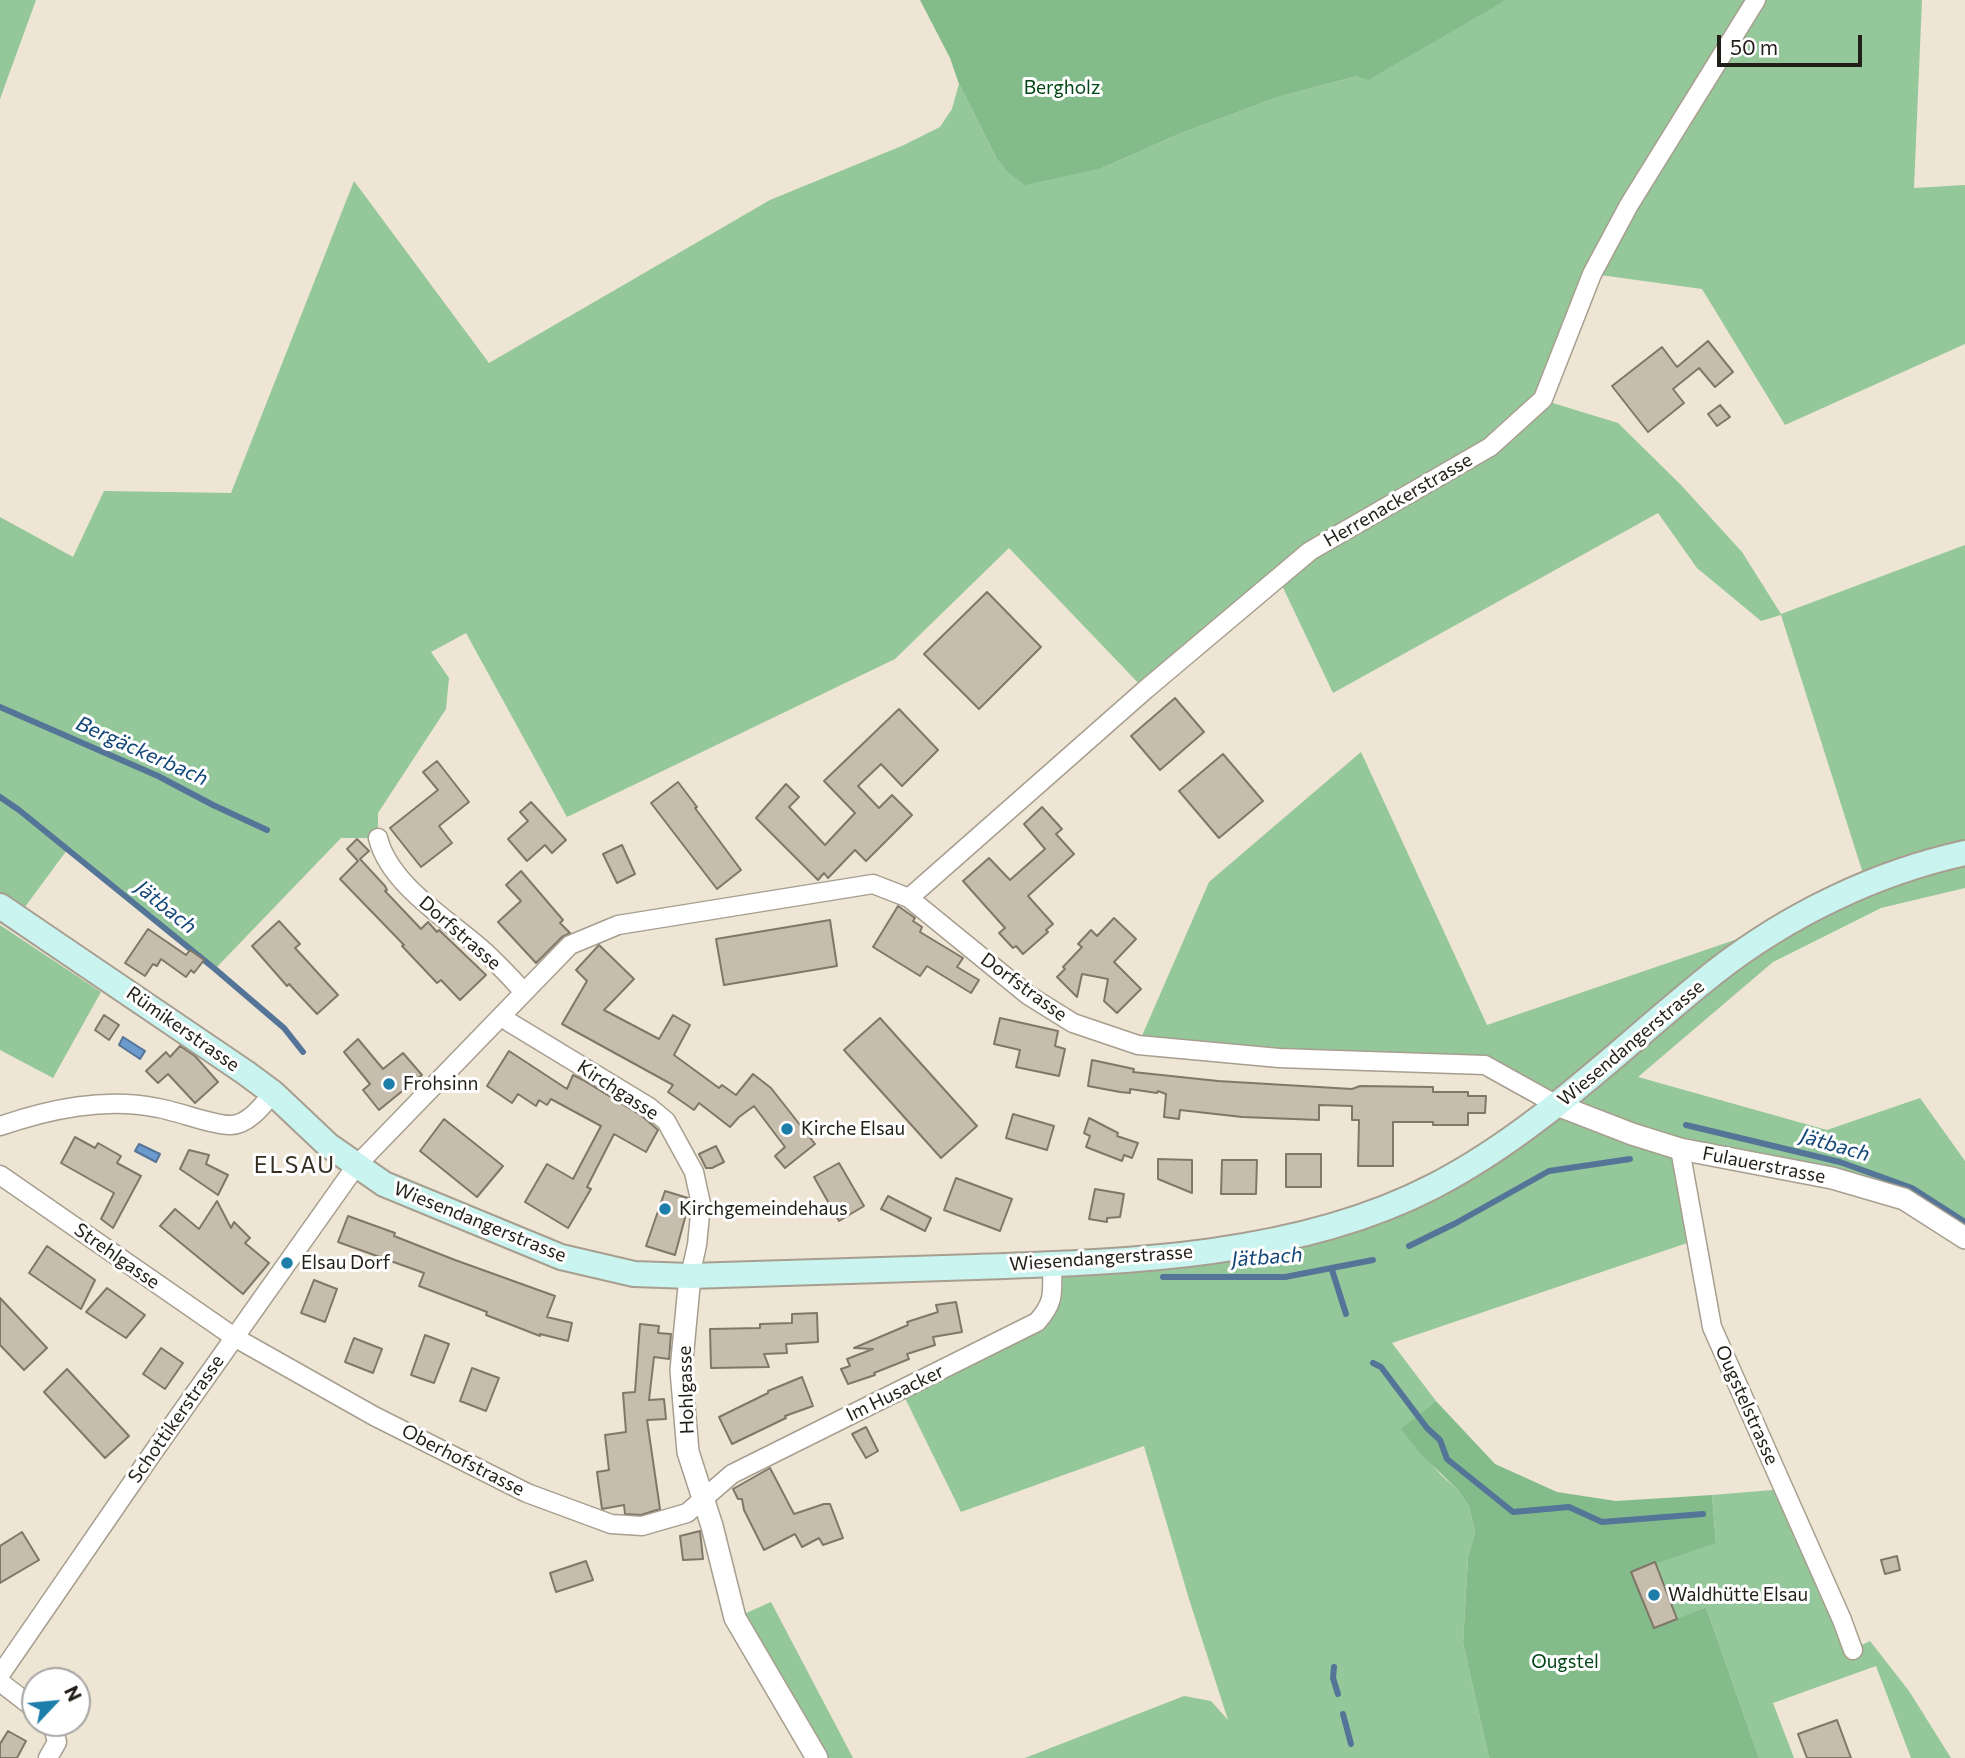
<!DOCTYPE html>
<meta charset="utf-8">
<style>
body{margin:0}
#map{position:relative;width:1965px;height:1758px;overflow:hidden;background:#eee5d4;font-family:Commissioner,sans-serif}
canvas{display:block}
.north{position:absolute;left:21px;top:1667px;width:70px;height:70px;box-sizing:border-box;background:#fff;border:2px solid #a7a5a3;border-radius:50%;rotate:64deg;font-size:19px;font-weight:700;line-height:28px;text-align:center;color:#221e18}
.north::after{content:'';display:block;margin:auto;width:24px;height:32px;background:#1d7eaa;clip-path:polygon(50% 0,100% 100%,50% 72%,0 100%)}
.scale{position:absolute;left:1717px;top:35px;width:145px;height:32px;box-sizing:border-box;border:4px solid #221e18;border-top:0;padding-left:9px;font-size:21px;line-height:24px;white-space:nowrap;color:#221e18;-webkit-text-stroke:5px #fff;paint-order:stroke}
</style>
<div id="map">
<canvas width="1965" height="1758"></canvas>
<div class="north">N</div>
<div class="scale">50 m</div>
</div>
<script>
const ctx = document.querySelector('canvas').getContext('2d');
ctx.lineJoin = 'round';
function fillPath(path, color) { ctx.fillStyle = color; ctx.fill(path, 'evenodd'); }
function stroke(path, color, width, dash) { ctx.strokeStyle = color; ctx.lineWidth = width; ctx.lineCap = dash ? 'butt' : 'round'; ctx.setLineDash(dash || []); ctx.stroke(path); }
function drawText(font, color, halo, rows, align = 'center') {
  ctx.font = font + ' Commissioner,sans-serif'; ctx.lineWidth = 6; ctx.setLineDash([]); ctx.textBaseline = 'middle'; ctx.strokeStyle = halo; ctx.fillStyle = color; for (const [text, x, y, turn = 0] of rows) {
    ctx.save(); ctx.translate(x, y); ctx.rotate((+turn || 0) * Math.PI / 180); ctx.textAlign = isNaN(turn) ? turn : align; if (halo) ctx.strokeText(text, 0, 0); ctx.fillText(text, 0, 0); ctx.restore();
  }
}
fillPath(new Path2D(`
 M0,0H36L0,99Z
 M1506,0H1922L1914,188L1965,185V344L1785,425L1702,289L1593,274L1543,400L1618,423L1681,485L1742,552L1781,614L1965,545V888L1881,908L1773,962L1638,1077L1827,1130L1920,1098L1965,1161V1238L1904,1199L1680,1149L1696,1240L1392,1343L1436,1401L1402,1429L1441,1475L1457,1489L1469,1506L1475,1533L1468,1557L1463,1643L1489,1758H1025L1184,1696L1211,1701L1228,1720L1189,1599L1144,1446L961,1512L901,1390L1037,1322L1052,1264L1372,1213L1556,1105L1485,1065L1138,1045L1209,882L1361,752L1487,1025L1787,922L1866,883L1781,615L1761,621L1697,568L1658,513L1333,693L1278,577L1145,690L1009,548L895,659L567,817L466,633L431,652L449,678L446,709L378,813V838H341L215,969L67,850L22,911L0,896V517L73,557L104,491L231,493L354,181L489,363L770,200L904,145L940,127L952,109L959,84L996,157L1102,168L1179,134L1278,97L1357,76Z
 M0,925L101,992L53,1078L0,1050Z
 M1785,1489L1853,1649L1870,1641L1909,1691L1951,1758H1911L1876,1666L1773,1703L1794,1758H1759L1706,1607L1677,1619L1655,1562L1716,1542L1712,1495Z
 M771,1602L853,1758H817L735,1618Z`), '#94c79a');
fillPath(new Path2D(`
 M920,0H1506L1368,80L1357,76L1278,97L1179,134L1102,168L1025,185L1008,172L996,157L959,84L950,58Z
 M1436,1401L1495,1464L1557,1492L1616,1501L1712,1495L1716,1543L1631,1572L1654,1628L1706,1607L1759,1758H1489L1463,1643L1468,1557L1475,1533L1469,1506L1457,1489L1419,1452L1401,1429Z`), '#83bc8a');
const water = new Path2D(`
 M123,1037L145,1051L140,1059L119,1045Z
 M139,1144L160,1154L156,1162L135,1151Z`);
fillPath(water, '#6a9ace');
stroke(water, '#547597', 2);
stroke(new Path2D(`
 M0,707L158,776L213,805L267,830
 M0,797L19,810L215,969L284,1028L303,1052
 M1686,1125L1840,1162L1912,1188L1965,1222
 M1409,1246L1456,1223L1549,1171L1630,1159
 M1332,1270L1346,1314
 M1163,1277H1285L1373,1260
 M1373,1363L1381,1367L1427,1428L1440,1440L1447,1459L1513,1512L1569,1507L1602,1522L1703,1514
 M1334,1667L1333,1678L1338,1694
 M1343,1714L1351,1744`), '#547597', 6);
const building = new Path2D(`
 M1708,341L1733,372L1715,387L1699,368L1673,389L1684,403L1648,432L1612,386L1662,347L1677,367Z
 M1720,405L1730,417L1717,426L1708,414Z
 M987,592L1041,647L979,709L924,654Z
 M1175,698L1204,732L1160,770L1131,736Z
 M899,709L938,750L902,786L881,764L858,786L879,808L892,795L912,815L866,861L855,850L828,878L824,873L818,880L756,818L786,784L799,797L789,807L825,845L855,813L824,781Z
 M1223,754L1263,801L1219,838L1179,791Z
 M437,761L469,802L439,826L452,843L421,867L390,828L438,790L423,772Z
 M678,782L697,807L695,808L741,870L717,889L651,803Z
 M531,802L566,840L552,853L545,845L527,861L508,839L528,821L520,812Z
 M1042,807L1062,829L1056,834L1074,854L1028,896L1053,924L1046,930L1048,932L1023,954L1016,946L1013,948L999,933L1005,928L963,881L989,858L1010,880L1045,849L1024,824Z
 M357,839L369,851L360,859L385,886L387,890L385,891L421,929L428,922L437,932L439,930L486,975L460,1000L441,980L437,983L402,946L404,945L340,879L358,861L347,849Z
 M622,845L635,874L617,883L603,854Z
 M521,871L563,920L560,923L570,933L562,937L536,963L498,922L521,901L506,885Z
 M898,906L915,918L913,921L922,927L920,932L963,958L957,967L979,980L971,993L927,966L920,976L873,947Z
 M1114,918L1136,939L1114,962L1141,989L1117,1013L1104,1001L1108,979L1082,974L1077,997L1057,977L1065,969L1063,967L1082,947L1078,944L1091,930L1097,936Z
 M830,920L837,966L724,985L716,939Z
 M279,921L300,944L295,948L338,995L317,1014L289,984L287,986L252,946Z
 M148,929L186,955L190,950L204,960L194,973L191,970L186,977L161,959L157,966L153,964L145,976L125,963Z
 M599,945L634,979L604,1010L659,1039L673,1015L690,1025L674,1055L719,1088L722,1085L736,1095L753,1074L771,1088L815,1144L785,1168L775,1156L785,1147L754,1106L739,1117L730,1127L699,1103L694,1110L668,1092L673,1085L562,1024L587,981L576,970Z
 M104,1015L119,1025L109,1040L95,1030Z
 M880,1018L977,1126L941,1158L844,1050Z
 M1000,1018L1058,1031L1055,1046L1065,1049L1059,1076L1016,1067L1020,1050L994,1044Z
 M358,1039L383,1069L403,1053L422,1075L379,1110L363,1090L370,1084L344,1052Z
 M180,1046L195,1056L218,1082L195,1103L168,1074L158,1083L146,1071L166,1052L170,1057Z
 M509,1051L567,1089L573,1075L583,1080L642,1116L658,1130L646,1152L614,1134L587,1187L591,1189L568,1228L525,1202L547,1164L573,1179L601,1126L551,1099L547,1105L539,1100L536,1106L518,1094L512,1103L487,1086Z
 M1092,1060L1134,1069L1133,1072L1218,1081L1352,1089L1360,1086L1433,1087V1092H1468V1096H1486L1485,1113H1468V1125H1433V1122H1393V1166H1358L1359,1120H1352V1106L1319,1105V1120L1242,1117L1180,1110L1179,1119L1164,1117L1166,1094L1158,1091L1157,1093L1130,1089V1093L1120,1092L1088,1086Z
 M1013,1114L1054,1126L1047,1150L1006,1138Z
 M1089,1118L1118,1133L1117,1136L1138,1143L1132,1158L1124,1155L1122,1161L1086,1147L1090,1136L1084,1133Z
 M444,1119L503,1166L477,1197L420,1151Z
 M75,1137L95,1148L98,1143L121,1156L117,1163L141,1176L113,1228L101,1219L114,1193L61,1163Z
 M716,1146L724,1162L712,1168H706L699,1154Z
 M189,1150L209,1155L206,1164L228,1175L218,1195L180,1169Z
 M1286,1154H1321V1187H1286Z
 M1158,1159L1192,1160V1193L1158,1179Z
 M1222,1160H1257L1256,1194H1221Z
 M839,1163L864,1206L839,1221L814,1177Z
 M956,1178L1012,1199L1000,1231L944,1210Z
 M1095,1189L1124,1194L1120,1217L1107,1218V1222L1089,1219Z
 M665,1191L688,1198L689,1203L675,1255L646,1246Z
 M888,1196L931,1218L925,1231L881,1209Z
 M217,1201L231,1228L234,1222L250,1238L245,1243L269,1263L243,1294L160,1226L175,1209L199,1229Z
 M348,1216L395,1233L394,1236L455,1260L555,1296L547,1317L572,1323L568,1341L540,1334V1336L486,1315L487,1312L419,1286L424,1273L338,1242Z
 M47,1246L95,1280L81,1309L29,1273Z
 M314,1280L337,1289L325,1322L301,1313Z
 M107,1288L145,1315L126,1338L86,1312Z
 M0,1298L47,1348L24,1370L0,1345Z
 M956,1302L962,1332L933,1337L935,1345L907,1354L909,1359L874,1373L875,1375L848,1384L841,1369L850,1366L847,1359L873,1349L854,1348L908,1325L907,1322L938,1312L936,1305Z
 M817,1313L818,1342L786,1344L787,1353L764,1354L769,1367L711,1368L710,1329L760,1328V1324L792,1323V1314Z
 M640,1324L659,1326L658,1333L671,1334L669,1359L654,1357L649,1400L664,1399L666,1419L647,1420L660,1509L641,1515L625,1514L624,1505L602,1509L597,1472L609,1470L605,1435L626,1432L623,1393L635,1392Z
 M425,1335L449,1344L434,1383L411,1375Z
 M354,1338L382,1349L373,1373L345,1362Z
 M161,1348L183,1363L165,1389L143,1374Z
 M472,1368L499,1378L486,1411L460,1401Z
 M67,1369L129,1436L105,1458L44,1392Z
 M802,1377L813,1406L785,1416L786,1418L732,1444L719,1417L768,1393V1391Z
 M866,1427L878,1451L866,1458L852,1434Z
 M770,1468L794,1514L824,1504H830L843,1538L823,1545L819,1538L802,1547L795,1534L764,1550L744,1510L742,1499H738L733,1489Z
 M700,1531L703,1559L683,1560L680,1536Z
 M22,1532L39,1560L0,1583V1546Z
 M1897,1556L1900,1570L1885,1574L1881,1560Z
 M586,1561L593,1580L556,1592L550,1573Z
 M1655,1562L1677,1619L1654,1628L1631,1572Z
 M1837,1720L1851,1758H1807L1798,1734Z
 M8,1731L26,1741L17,1758H0V1744Z`);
fillPath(building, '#c6bdad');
stroke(building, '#807769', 2);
const minor = new Path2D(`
 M378,838C389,883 444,917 478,946C495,960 509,976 524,992
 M909,898L1145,690L1310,551L1490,447L1543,399L1592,274L1629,205L1756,0
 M502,1016L509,1022L649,1107L666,1121L694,1172L701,1204L697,1245L690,1276
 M0,1126C50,1109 105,1097 158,1108C177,1111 215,1126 231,1125C248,1125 263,1105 273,1093
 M1680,1149L1712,1327L1842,1620L1853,1650
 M0,1175L234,1337L374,1416L527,1493L611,1524L642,1526L687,1513L732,1474L1037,1322C1056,1301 1052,1291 1052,1264
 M0,1675L154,1451L356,1166L570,945L618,925L873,884L909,898L1028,995L1073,1023L1138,1045L1279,1058L1485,1065L1557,1105
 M0,1682L35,1709
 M48,1758L57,1742L52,1723`);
const tertiary = new Path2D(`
 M1557,1105L1632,1134L1680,1149L1832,1178L1904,1199L1965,1238
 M690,1276L681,1370L688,1452L712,1526L735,1618L817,1758`);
const secondary = new Path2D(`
 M0,906L246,1073L273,1093L328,1145L384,1184L561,1257L634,1274L690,1276C785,1273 880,1270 976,1267C1126,1262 1296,1257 1432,1187C1538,1133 1623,1045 1715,972C1788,915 1875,873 1965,853`);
stroke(minor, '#a79e8f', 21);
stroke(tertiary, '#a79e8f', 24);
stroke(secondary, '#a79e8f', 28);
stroke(minor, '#fff', 18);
stroke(tertiary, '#fff', 21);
stroke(secondary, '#caf4f0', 24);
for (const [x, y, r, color] of [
 [389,1084,7,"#1d7eaa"],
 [787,1129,7,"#1d7eaa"],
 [665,1209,7,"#1d7eaa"],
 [287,1263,7,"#1d7eaa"],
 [1654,1595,7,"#1d7eaa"]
]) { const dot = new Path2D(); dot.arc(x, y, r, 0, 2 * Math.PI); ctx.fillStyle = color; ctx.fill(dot); stroke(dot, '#fff', 2.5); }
drawText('19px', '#024617', '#fff', [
 ["Bergholz",1062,88],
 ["Ougstel",1565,1662]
]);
drawText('19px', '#221e18', '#fff', [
 ["Herrenackerstrasse",1398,500,-30],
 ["Dorfstrasse",460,933,41],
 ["Dorfstrasse",1024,987,36],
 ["Rümikerstrasse",183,1029,35],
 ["Wiesendangerstrasse",1631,1043,-40],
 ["Kirchgasse",618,1090,33],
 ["Fulauerstrasse",1764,1165,11],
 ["Wiesendangerstrasse",480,1222,22],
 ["Strehlgasse",117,1256,35],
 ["Wiesendangerstrasse",1101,1258,-4],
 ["Hohlgasse",686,1390,-92],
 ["Im Husacker",895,1393,-26],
 ["Ougstelstrasse",1747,1405,66],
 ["Schottikerstrasse",176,1419,-55],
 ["Oberhofstrasse",463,1460,27]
]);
drawText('19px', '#221e18', '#fff', [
 ["Frohsinn",403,1084],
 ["Kirche Elsau",801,1129],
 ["Kirchgemeindehaus",679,1209],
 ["Elsau Dorf",301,1263],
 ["Waldhütte Elsau",1668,1595]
], 'left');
drawText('italic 21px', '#144778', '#fff', [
 ["Bergäckerbach",142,751,24],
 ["Jätbach",166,907,39],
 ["Jätbach",1835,1145,16],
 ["Jätbach",1267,1257,-4]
]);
ctx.letterSpacing = '2px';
drawText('23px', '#362e21', '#fff', [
 ["ELSAU",295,1165]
]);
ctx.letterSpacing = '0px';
</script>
